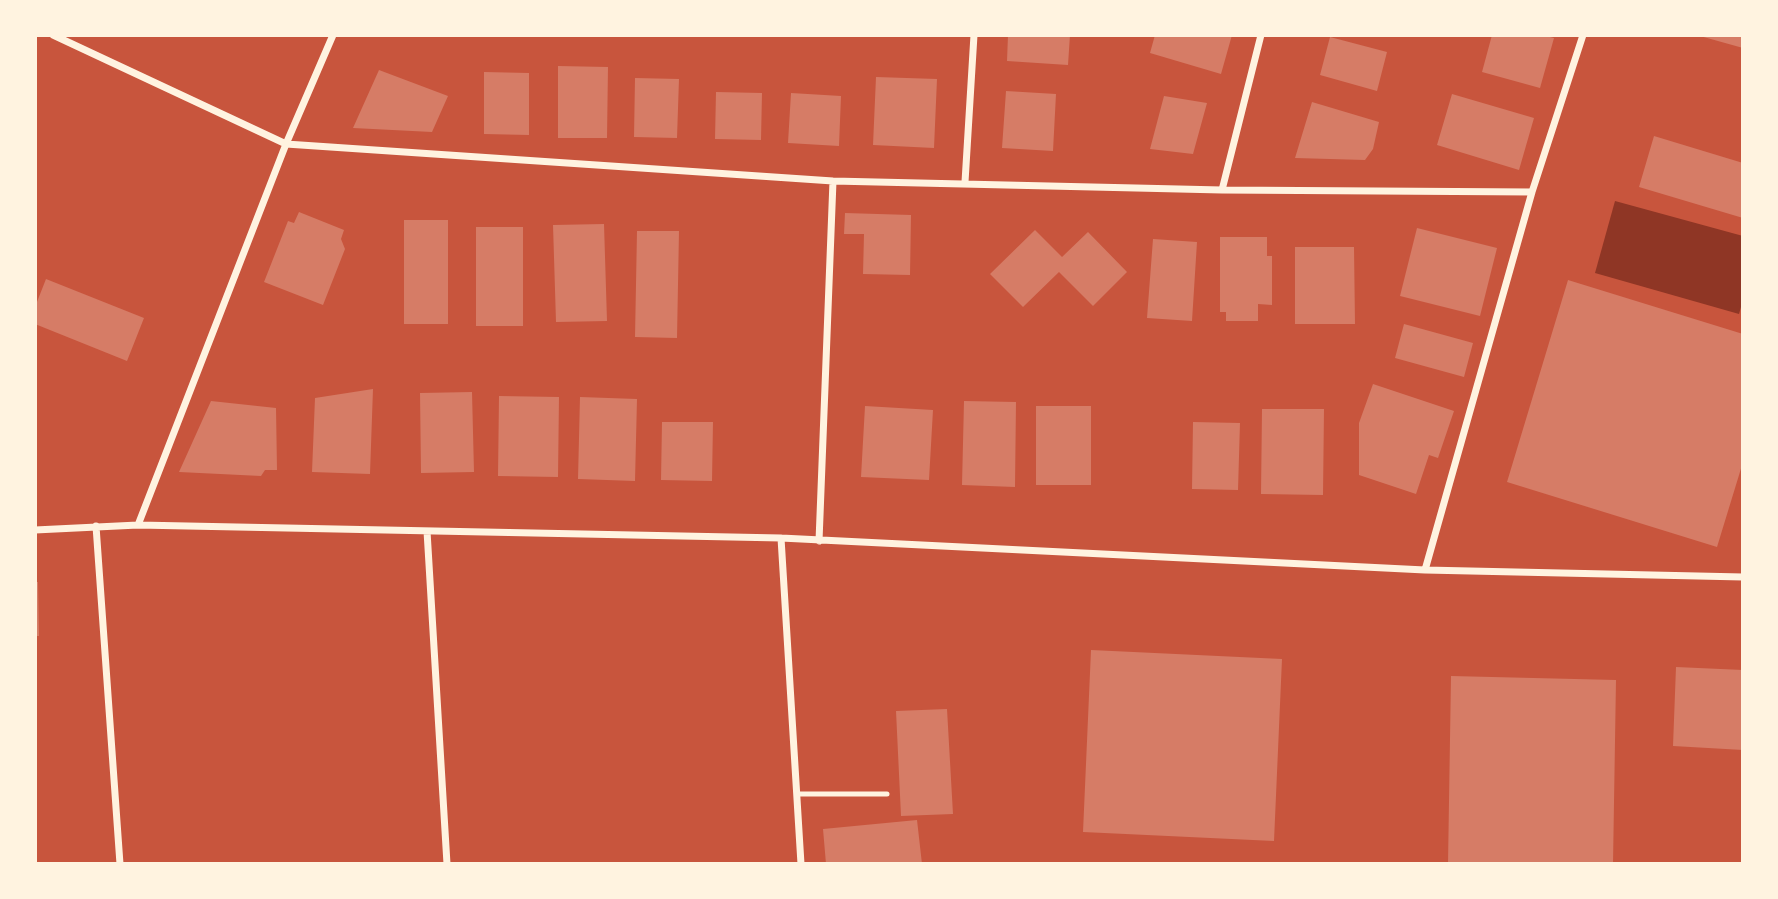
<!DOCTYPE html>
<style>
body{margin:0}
#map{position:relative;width:1778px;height:899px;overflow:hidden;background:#c8553d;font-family:"Sofia Sans Condensed",sans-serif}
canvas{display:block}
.frame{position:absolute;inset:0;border:37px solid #fff3e0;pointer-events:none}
</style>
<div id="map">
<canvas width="1778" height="899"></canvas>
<div class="frame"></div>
</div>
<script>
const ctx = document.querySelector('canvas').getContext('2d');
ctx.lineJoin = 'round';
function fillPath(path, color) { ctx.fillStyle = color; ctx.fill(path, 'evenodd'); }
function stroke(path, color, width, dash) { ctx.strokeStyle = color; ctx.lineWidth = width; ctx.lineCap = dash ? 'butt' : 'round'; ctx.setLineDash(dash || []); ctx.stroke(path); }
fillPath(new Path2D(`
 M1615,201L1743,236V300L1739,314L1595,273Z`), '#8f3625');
fillPath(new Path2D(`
 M1008,35H1070L1068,65L1007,61Z
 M1155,35H1232L1221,74L1150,53Z
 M1492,35H1542L1554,38L1540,88L1482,72Z
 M1700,35H1743V48L1700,36Z
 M1330,37L1387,52L1377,91L1320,75Z
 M558,66L608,67L607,138H558Z
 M379,70L448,96L432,132L353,128Z
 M484,72L529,73V135L484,134Z
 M876,77L937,79L934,148L873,145Z
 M635,78L679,79L677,138L634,137Z
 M1006,91L1056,94L1053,151L1002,148Z
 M716,92L762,93L761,140L715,139Z
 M791,93L841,96L839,146L788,143Z
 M1452,94L1534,118L1519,170L1437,145Z
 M1164,96L1207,103L1193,154L1150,149Z
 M1312,102L1379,122L1373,149L1365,160L1295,158Z
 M1654,136L1743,163V218L1639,187Z
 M299,212L344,230L341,239L345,249L323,305L264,282L288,221L294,223Z
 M845,213L911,215L910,275L863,274L864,234H844Z
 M404,220H448V324H404Z
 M604,224L607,321L556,322L553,225Z
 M476,227H523V326H476Z
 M1417,228L1497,248L1480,316L1400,296Z
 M1035,230L1062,257L1088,232L1127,272L1093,306L1059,272L1023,307L990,274Z
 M637,231H679L677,338L635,337Z
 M1220,237H1267V256H1272V305L1258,304V321H1226V312H1220Z
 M1153,239L1197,242L1192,321L1147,318Z
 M1295,247H1354L1355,324H1295Z
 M46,279L144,318L127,361L35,324V307Z
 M1568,280L1743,334V462L1717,547L1507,482Z
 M1404,324L1473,343L1464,377L1395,358Z
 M1373,384L1454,411L1438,458L1429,455L1416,494L1359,475V423Z
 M373,389L370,474L312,472L315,398Z
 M472,392L474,472L421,473L420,393Z
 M499,396L559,397L558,477L498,476Z
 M580,397L637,399L635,481L578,479Z
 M211,401L276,408L277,470H265L261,476L179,472Z
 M964,401L1016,402L1015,487L962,485Z
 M865,406L933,410L929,480L861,477Z
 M1036,406H1091V485H1036Z
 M1262,409H1324L1323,495L1261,494Z
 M662,422H713L712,481L661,480Z
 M1193,422L1240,423L1238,490L1192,489Z
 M35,582H38L39,636H35Z
 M1091,650L1282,659L1274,841L1083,832Z
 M1676,667L1743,670V750L1673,746Z
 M1451,676L1616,680L1613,864H1448Z
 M947,709L953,814L901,816L896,711Z
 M917,820L922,864H826L823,829Z`), '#d67c66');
stroke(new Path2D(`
 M797,794H887`), '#fff3e0', 5);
stroke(new Path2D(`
 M53,35L286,144L833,181L1222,190L1532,192
 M965,182L974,35
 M1222,190L1261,35
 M138,525L286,144L333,35
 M96,526L120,864
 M35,530L138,525L781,538L1425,570L1743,577
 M427,531L447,864
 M781,538L801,864
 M819,541L833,181
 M1425,570L1532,192L1583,35`), '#fff3e0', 7);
</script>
